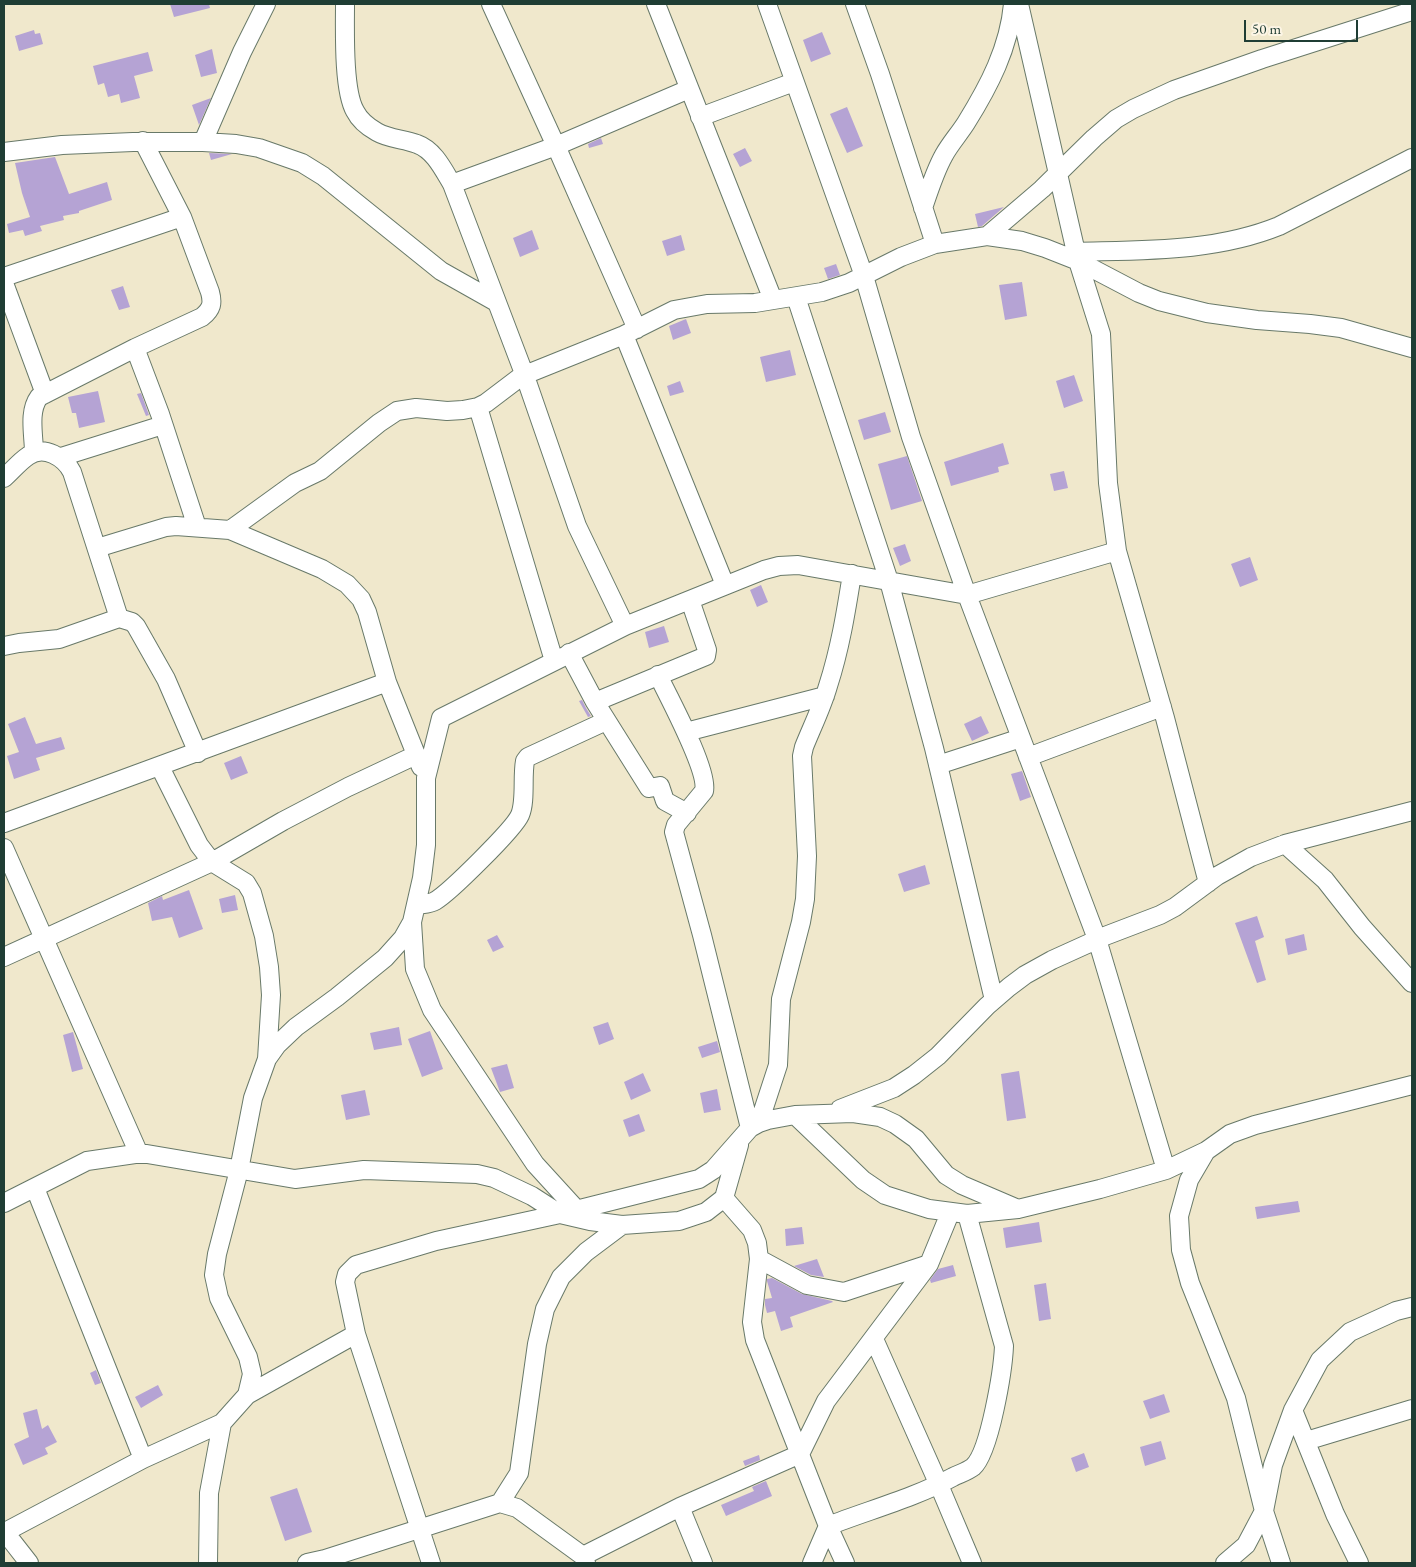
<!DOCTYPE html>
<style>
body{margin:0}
#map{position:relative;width:1416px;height:1567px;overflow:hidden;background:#f0e8cc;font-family:"EB Garamond",serif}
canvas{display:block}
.frame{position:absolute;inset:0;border:5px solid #1f3d34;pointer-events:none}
.scale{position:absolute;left:1244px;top:20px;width:114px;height:22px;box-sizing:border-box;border:2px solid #1f3d34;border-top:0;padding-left:6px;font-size:15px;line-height:18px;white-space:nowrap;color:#1f3d34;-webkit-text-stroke:4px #fcf5e5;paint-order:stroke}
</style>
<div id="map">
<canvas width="1416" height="1567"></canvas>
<div class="frame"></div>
<div class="scale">50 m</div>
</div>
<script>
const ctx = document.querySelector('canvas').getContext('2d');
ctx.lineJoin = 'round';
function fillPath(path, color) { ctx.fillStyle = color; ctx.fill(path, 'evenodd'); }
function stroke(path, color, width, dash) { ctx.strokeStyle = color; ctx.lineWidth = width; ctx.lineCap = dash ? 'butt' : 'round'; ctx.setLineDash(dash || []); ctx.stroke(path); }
fillPath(new Path2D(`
 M170,4H209L210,8L174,17Z
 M34,30L35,34L40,33L43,44L19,51L15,36Z
 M822,32L831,54L811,62L803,40Z
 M212,49L217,73L201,77L195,55Z
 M148,52L153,71L134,76L140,98L121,103L119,94L108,97L104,83L98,85L93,66Z
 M211,98L199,125L192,105Z
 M847,107L863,146L847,153L830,114Z
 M601,138L603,144L589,148L588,144Z
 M745,148L752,161L740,167L733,154Z
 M209,153L232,154L211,160Z
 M55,157L69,194L107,182L112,200L79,211V213L63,216L64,220L40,226L42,231L25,236L23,230L9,233L7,224L30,217L22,193L15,163Z
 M1004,207L982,226L978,227L975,214Z
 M532,230L539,249L520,257L513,238Z
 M681,235L685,250L667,256L662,241Z
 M836,264L840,275L828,279L824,268Z
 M1022,282L1027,316L1005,320L999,285Z
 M123,286L130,307L119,310L111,290Z
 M686,319L691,333L673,340L669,326Z
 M790,350L796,375L766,382L760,357Z
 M1074,375L1083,401L1064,408L1056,381Z
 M680,381L684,392L670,396L667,386Z
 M98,391L105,422L79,428L76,413H72L68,397Z
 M141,393L149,415L146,416L137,394Z
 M885,412L891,432L864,440L858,420Z
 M1003,443L1009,464L998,467L999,472L951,486L944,462Z
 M907,456L922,501L891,510L878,464Z
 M1064,471L1068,488L1054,491L1050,474Z
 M905,544L911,561L900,566L893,548Z
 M1250,557L1258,580L1240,587L1231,564Z
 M761,585L768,602L757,607L750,590Z
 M664,626L669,642L649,648L645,632Z
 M582,700L586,708L591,716L588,717L579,701Z
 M981,716L989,733L972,741L964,724Z
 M25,717L36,744L61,737L65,749L36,758L40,770L14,779L7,756L19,752L8,724Z
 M241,756L248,773L231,780L224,763Z
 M1022,771L1031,797L1020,801L1011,774Z
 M925,865L930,884L904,892L898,874Z
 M189,890L203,929L179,938L172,917L152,921L148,903L162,896L163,900Z
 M235,895L238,910L222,913L219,899Z
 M1257,916L1264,937L1255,941L1266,980L1257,983L1235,923Z
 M1304,934L1307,950L1288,955L1285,939Z
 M497,935L504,947L493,952L487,940Z
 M608,1022L614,1039L599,1045L593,1027Z
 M399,1027L402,1045L374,1050L370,1033Z
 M430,1031L443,1069L422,1077L408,1039Z
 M73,1032L83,1069L72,1072L63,1035Z
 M717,1041L720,1052L702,1058L698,1047Z
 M507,1064L514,1088L500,1092L491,1068Z
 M1019,1071L1026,1118L1007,1121L1001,1074Z
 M643,1073L651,1091L631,1100L624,1082Z
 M717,1089L721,1110L704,1113L700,1093Z
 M365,1090L370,1115L346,1120L341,1095Z
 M639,1114L645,1131L629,1137L623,1120Z
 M1298,1201L1300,1212L1257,1219L1255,1207Z
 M1039,1222L1042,1242L1006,1248L1003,1228Z
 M802,1227L804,1244L786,1246L785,1229Z
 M817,1259L824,1277L811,1275L794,1266Z
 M953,1265L956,1276L931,1283L930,1280L938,1269Z
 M772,1278L802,1294L832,1301L833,1302L790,1317L793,1327L781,1331L775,1311L767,1313L765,1305V1299L772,1298L767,1281V1279Z
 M1046,1283L1051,1319L1039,1321L1034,1285Z
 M96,1370L101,1383L95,1385L90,1373Z
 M158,1385L163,1395L141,1408L135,1397Z
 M1164,1394L1170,1412L1150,1419L1143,1401Z
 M37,1409L42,1429L48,1425L57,1442L45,1448L48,1454L23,1465L14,1444L29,1437L23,1413Z
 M1161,1441L1166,1459L1145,1466L1140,1447Z
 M1084,1453L1089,1467L1076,1472L1071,1458Z
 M759,1455L760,1460L745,1466L743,1461Z
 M766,1481L772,1496L726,1516L721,1505L754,1491L752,1487Z
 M297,1488L312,1532L285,1541L270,1497Z`), '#b5a3d4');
const minor = new Path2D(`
 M345,4C345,29 343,90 355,111C359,119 368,127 377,132C389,139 404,139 417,144C434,150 443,169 452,184L525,376L577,526L625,626
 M491,4L556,146L637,329
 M656,4L773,300
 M767,4L864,276L911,437L967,595L1097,939L1166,1170
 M855,4L880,74L935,244
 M1019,4L1078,261L1101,334L1108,483L1117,551L1165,718L1208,883
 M700,117L794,82
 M203,142L242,52L266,4
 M4,152L62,145L133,142H203L236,144L259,148L302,163L323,176L441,271L496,302
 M452,184L556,146L689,89
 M923,208C929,190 935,171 944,155C950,144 959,134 966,123C989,86 1009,48 1013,4
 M987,236L1042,189L1094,138L1116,119L1133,109L1174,90L1262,59L1412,11
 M1076,252C1144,250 1215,252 1279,226L1412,158
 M4,277L182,217
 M4,283L45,394
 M796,297L889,581L934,748L994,1000
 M624,335L725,585
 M135,348L160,414L197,527
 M478,407L554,661
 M34,453C34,435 28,412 39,397L135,348L202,317C212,309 213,303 210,292L182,217L143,141
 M61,457L163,425
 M4,478C12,471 19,462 28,456C44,444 65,458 72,472L119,618
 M230,530L322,569L347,584L361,599L367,612L387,682L421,767
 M97,548L166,527L176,526L230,530L295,483L320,471L379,423L397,411L416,408L447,411L463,410L478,407L486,403L519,378L532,372L624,335L674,310L707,304L755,303L822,292L849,283L901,257L935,244L987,236L1022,241L1045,248L1078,261L1139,293L1159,301L1207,313L1257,320L1310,324L1341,328L1412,348
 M4,646L19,643L59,639L119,618L132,622L136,626L166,679L198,753
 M569,653L595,702L649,788L660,786L665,801L687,813
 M658,675C668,696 709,771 704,791L676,825L674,832L702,935L750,1128
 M595,702L706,656L707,650L690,600
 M686,732L825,696
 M1028,757L1162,707
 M938,765L1021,738
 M160,767L199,845L212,862L246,883L252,893L264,936L269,967L271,995L267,1059
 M4,823L387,682
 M1285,844L1325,880L1362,927L1412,983
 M4,848L139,1154
 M417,905C423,904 430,904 435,901C449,893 514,829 520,815C526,801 522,777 525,761L528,757L606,721
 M412,922L415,969L432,1010L535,1164L577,1210
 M4,957L212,862L283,821L348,787L416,755
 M840,1109L894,1088L914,1075L938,1056L987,1006L1009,987L1025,975L1052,960L1105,936L1160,915L1175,907L1217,876L1251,857L1285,844L1412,811
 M795,1115L863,1180L885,1195L929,1209L967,1214L1018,1209L1100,1189L1166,1170L1206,1151L1230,1134L1255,1125L1412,1085
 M759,1123L778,1065L781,999L801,922L805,899L807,856L802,756L804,747C812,727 822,707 828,686C840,649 846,612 852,574
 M1206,1151L1189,1180L1179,1216L1181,1250L1190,1283L1236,1398L1264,1511L1281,1563
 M35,1188L143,1459
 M724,1198L752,1230L757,1243L759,1259L752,1322L755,1340L828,1526L845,1563
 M4,1203L87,1161L135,1154H147L295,1179L364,1170L477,1174L494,1178L532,1196L560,1214L590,1221L622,1225L679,1221L706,1212L724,1198L739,1145
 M759,1259L807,1285L844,1292L929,1264
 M874,1339L939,1485L972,1563
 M247,1395L252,1374L248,1357L219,1298L214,1275L217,1254L239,1170L253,1098L267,1059L277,1045L296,1027L337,997L385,958L403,938L412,922L422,878L426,845V778L441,718L625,626L764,570L779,566L798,565L967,595L1117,551
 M1293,1410L1335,1514L1359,1563
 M1306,1441L1412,1409
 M500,1503L519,1473L537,1344L545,1309L561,1277L586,1252L622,1225
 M680,1507L703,1563
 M4,1531L29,1563
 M5,1532L143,1459L222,1423L247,1395L356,1334
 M583,1556L680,1507L800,1454L826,1401L929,1264L950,1213
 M208,1563L209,1493L222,1423
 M307,1563L325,1559L500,1503L517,1508L583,1556L586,1563
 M431,1563L356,1334L345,1282L347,1274L356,1265L436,1241L560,1214L699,1179L713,1170L750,1128L759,1123L768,1120L795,1115L853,1113L880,1117L895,1124L916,1139L946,1175L962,1185L1018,1209
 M812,1563L828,1526C869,1510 914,1498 953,1477C959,1474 968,1471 973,1467C990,1452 1003,1369 1004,1346L967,1214
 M1225,1563L1246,1545L1264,1511L1273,1465L1293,1410L1320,1360L1350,1332L1396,1311L1412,1307`);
stroke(minor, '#687969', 20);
stroke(minor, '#fff', 18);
</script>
